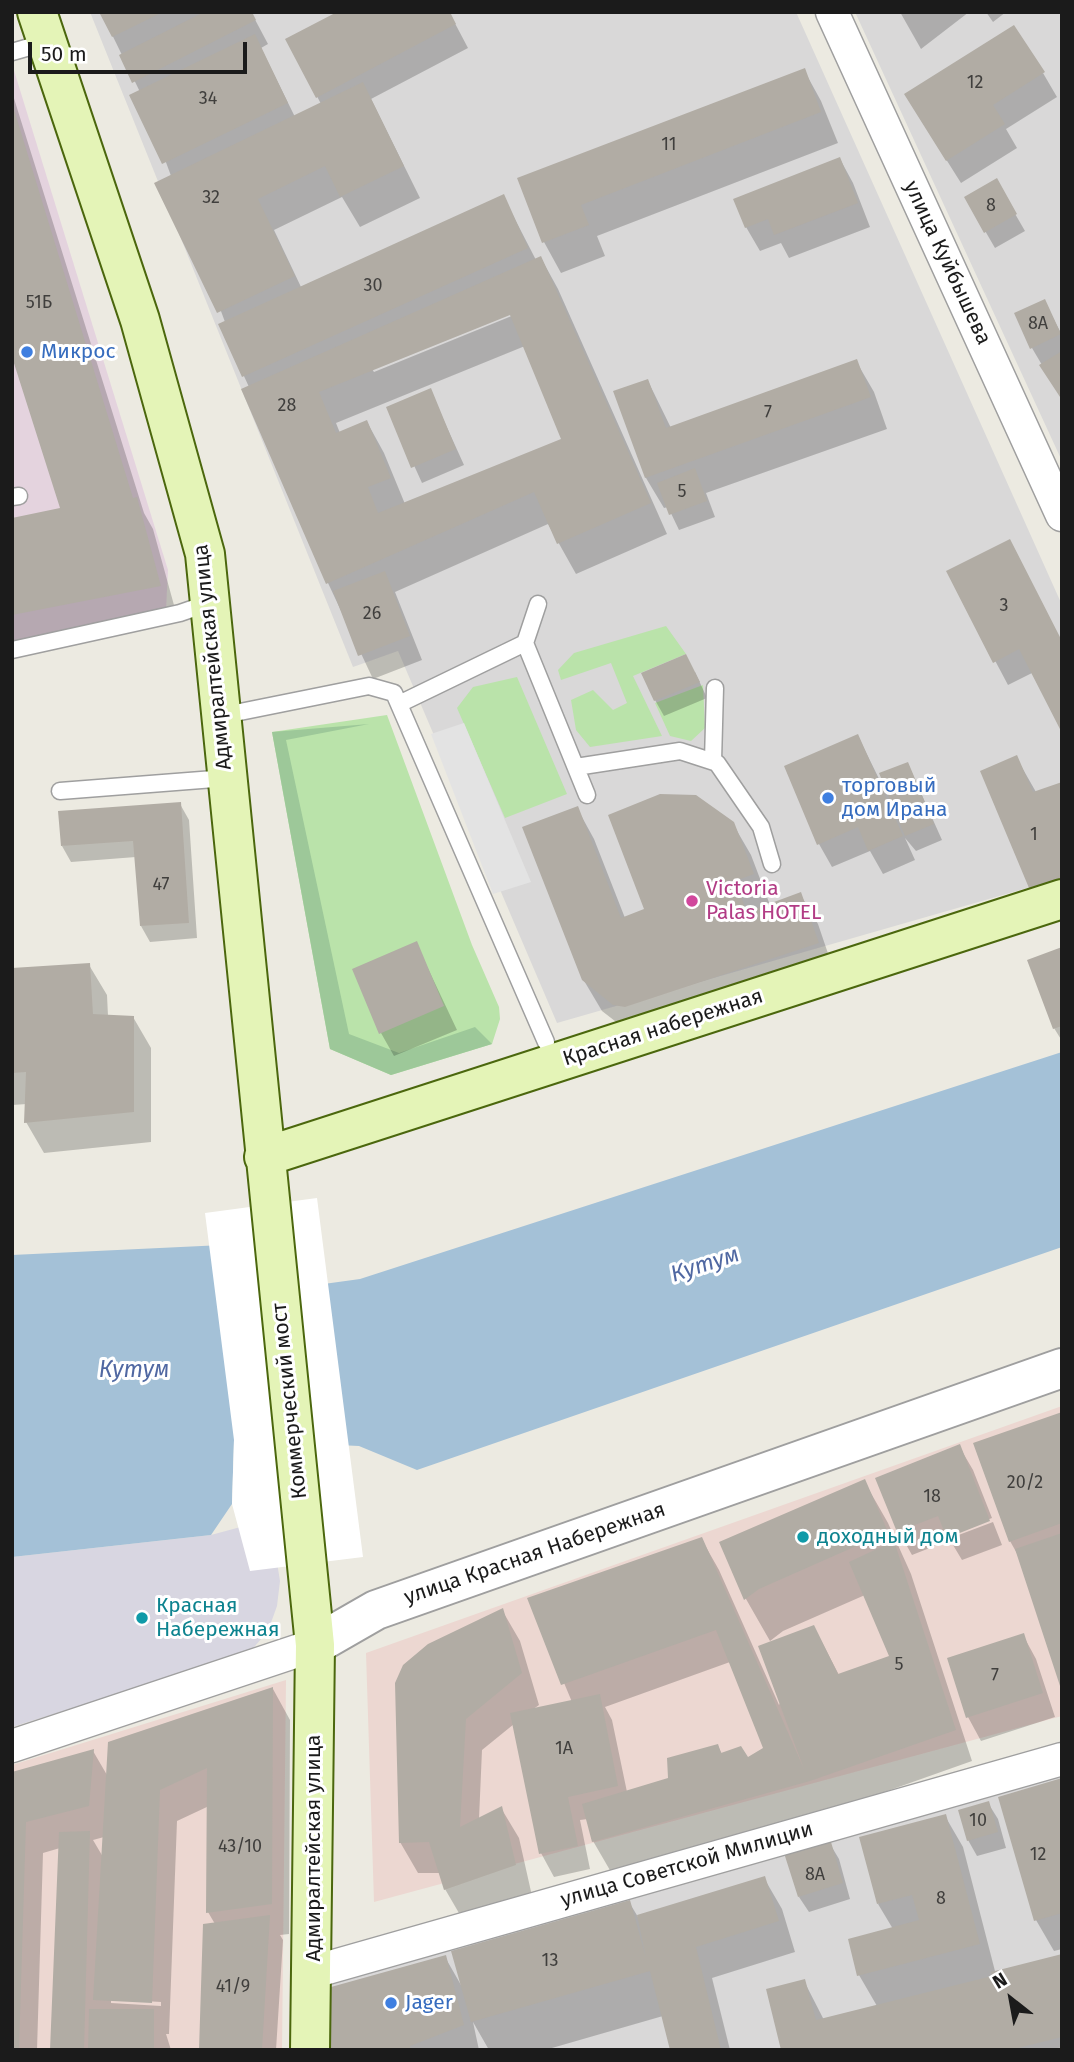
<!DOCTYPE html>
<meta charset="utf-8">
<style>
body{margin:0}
#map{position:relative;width:1074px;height:2062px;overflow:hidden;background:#eceae1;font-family:"Fira Sans",sans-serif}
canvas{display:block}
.frame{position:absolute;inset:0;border:14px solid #1b1b1b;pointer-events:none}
.north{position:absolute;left:976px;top:1964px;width:70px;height:70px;-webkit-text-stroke:5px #fff;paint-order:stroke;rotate:329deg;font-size:19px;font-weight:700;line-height:28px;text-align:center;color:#1b1b1b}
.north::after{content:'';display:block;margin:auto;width:24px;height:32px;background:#1b1b1b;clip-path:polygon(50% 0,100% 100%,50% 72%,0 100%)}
.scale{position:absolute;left:28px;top:42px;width:219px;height:32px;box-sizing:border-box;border:4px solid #1b1b1b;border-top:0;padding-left:9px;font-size:21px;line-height:24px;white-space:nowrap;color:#1b1b1b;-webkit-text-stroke:5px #fff;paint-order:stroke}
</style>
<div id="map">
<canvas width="1074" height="2062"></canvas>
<div class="frame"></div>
<div class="north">N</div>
<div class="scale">50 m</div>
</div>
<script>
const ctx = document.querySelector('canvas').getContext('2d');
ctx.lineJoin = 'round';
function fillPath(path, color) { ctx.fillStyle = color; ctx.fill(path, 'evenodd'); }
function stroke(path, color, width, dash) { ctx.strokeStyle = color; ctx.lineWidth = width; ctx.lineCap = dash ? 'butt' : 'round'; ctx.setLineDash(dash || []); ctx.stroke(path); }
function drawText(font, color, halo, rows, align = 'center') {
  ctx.font = font + ' "Fira Sans",sans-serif'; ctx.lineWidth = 6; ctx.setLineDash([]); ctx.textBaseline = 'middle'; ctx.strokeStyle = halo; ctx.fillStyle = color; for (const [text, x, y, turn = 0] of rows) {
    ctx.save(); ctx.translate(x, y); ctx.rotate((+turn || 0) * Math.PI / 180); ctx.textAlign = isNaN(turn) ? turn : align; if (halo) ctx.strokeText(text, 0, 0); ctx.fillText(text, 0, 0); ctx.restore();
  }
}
fillPath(new Path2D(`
 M90,12H796L1062,605V878L557,1023L398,651L353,667Z
 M855,12H1062V461Z
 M1062,1767V2047L1049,2050H323L324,1979Z`), '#d9d8d8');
fillPath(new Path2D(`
 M1062,1406V1716L374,1902L366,1653Z
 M286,1680L282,2050H12V1765Z`), '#ecd7d1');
fillPath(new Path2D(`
 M12,64L168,570L166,611L12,646Z`), '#e4d3de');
fillPath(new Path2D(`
 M666,626L686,654L633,676L662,736L590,747L576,730L571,700L593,690L613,710L627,703L611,663L561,680L558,670L574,653Z
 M517,677L567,794L505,818L457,708L473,687Z
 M703,685L705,728L691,741L670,736L655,703Z
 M387,715L472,945L499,1007L500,1019L492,1044L391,1075L330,1049L272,732Z`), '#bae3aa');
fillPath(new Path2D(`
 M369,724L286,740L349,1034L399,1053L475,1027L492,1044L391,1075L330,1049L272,732Z`), '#9dc899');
fillPath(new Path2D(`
 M464,723L531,882L493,894L431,734Z`), '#e3e3e3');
fillPath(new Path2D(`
 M270,1519L280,1581L277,1606L268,1631L249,1653L12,1727V1557L211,1535Z`), '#d8d6e1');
fillPath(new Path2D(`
 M1062,1052V1247L417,1470L359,1446L234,1440L232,1504L211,1535L12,1557V1255L265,1243L273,1291L360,1279Z`), '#a4c1d7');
fillPath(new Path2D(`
 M317,1198L363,1557L250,1571L232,1504L234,1440L205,1213Z`), '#fff');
fillPath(new Path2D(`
 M101,12H251L268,44L261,48L295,117L321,104L288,40L449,12L468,48L371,99L420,198L360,227L342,197L274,230L301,287L503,196L536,260L541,258L558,289L667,534L576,574L548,524L395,592L422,660L373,679L328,583L249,387L220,324L225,322L140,92ZM518,310L519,313L374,372L372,369ZM525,346L563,440L405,504L384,453L367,422L340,433L336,423Z
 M900,12H969L921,49Z
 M986,12H1006L993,22Z
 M804,70L821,101L838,143L597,236L605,256L561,273L544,242L519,179Z
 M1043,73L1057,97L1006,129L1017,148L961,183L920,118Z
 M12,92L144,513L153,529L177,616L12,649V520L62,509L12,351Z
 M840,159L853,183L870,227L789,258L781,243L760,251L746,227Z
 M996,181L1025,231L995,248L966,198Z
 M1044,301L1062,335V399L1032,348Z
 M856,361L874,392L887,429L706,493L715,517L679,530L668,507L664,508L646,478L616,392L648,381L671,428Z
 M430,390L464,465L422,483L388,408Z
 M948,572L1062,641L1032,673L1008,685Z
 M695,672L707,698L664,716L655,700Z
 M858,736L886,793L908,764L942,840L916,851L905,838L915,860L883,874L870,851L832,867L819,844Z
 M1016,757L1036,792L1062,784V914L1048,918L1030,888L982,772Z
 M180,804L189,820L197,938L150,942L141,926L136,857L71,862L62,846Z
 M577,808L594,839L625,918L647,910L733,824L751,855L770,905L800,894L818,924L835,974L633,1035L602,1011L583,979Z
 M416,943L457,1030L394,1056L381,1033Z
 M1062,949V1041L1054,1028Z
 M89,965L107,995L108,1016L133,1017L151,1048V1142L44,1153L26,1122L27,1104L12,1105V970Z
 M1062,1414V1685L1019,1557L1010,1541Z
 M959,1446L973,1470L992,1518L948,1535V1539L993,1522L1002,1545L962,1560L950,1540L912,1555L899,1532L878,1479Z
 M864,1481L888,1523L911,1574L972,1761L828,1812L611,1872L593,1841L588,1819L580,1820L590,1869L554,1877L541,1853L514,1724L482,1750L479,1819L501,1808L519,1838L532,1896L463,1920L445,1889L440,1873H418L400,1842L502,1610L520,1641L539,1705L532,1710L572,1702L529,1599L702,1540L719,1570L779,1705L814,1627L839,1675L891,1657L865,1595L783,1631L770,1641L746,1599L721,1543ZM730,1662L765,1749L748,1760L722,1754L718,1746L670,1779L627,1792L612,1720L605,1707Z
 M1023,1635L1036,1659L1055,1717L981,1741L968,1717Z
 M273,1689L290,1720L289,1934L280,1935L283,1940L276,2050H201L215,1924L208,1912L209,1806L177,1821L169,2034H166L171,2050H52L60,1848L43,1853L37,2050H12V1774L93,1751L107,1775ZM104,1837L103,1857L93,1840ZM111,1999L161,2002V2006L111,2003Z
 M1062,1780V1949L1054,1951L1036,1920Z
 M988,1803L998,1819L1006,1848L977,1856L968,1840Z
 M945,1816L963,1847L996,1975L1062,1958V2050H783L804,1981L824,2020L877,2006L859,1975L893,1929L878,1904Z
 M830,1844L839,1859L850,1899L809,1912L799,1897Z
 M764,1878L782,1909L795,1952L712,1978L730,2050H672L663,2016L545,2050H489L473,2022L479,2050H332L445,1957L461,1985L629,1902L638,1917Z`), '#0003');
fillPath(new Path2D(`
 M99,12H163L112,37Z
 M204,12H252L256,20L132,83L119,55Z
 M337,12H450L456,24L316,98L285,39Z
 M1014,25L1045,72L993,105L1005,124L946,161L904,94Z
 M255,34L288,103L162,164L129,95Z
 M805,68L821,112L581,205L589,225L542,243L517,178Z
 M363,82L404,166L340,197L325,166L258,199L295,276L217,313L154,183Z
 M12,103L133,498L137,497L161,586L12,615V518L60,508L12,357Z
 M840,157L858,203L774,235L768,219L745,228L733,199Z
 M997,178L1017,214L984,233L964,197Z
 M504,194L528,248L242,377L218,324Z
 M541,256L651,503L557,544L534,492L326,584L241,389ZM510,315L561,439L378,513L368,487L391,478L367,420L336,433L319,392Z
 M1045,299L1061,334L1030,349L1014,313Z
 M1062,351V400L1039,365Z
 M857,359L871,397L645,478L613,391L648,379L666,428Z
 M431,388L456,449L411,468L386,407Z
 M695,468L707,501L669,515L657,483Z
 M1010,539L1062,641V733L1019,649L993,663L946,571Z
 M385,571L410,636L358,656L333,591Z
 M686,654L700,682L654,701L641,673Z
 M858,734L903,836L868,851L858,827L817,845L784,766Z
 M1017,755L1033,792L1062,782V878L1029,888L980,771Z
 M908,762L934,824L905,836L879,773Z
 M660,794L696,795L734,822L754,874L735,881L747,912L801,892L819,943L625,1007L613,1005L582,980L522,827L578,806L621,918L644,909L608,815Z
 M181,802L189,923L140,926L133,841L61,846L58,811Z
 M417,941L444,1006L379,1034L352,969Z
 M1062,947V1026L1053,1029L1027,960Z
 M90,963L93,1014L134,1016V1112L24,1123L26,1072L12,1073V968Z
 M1062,1412V1523L1009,1542L973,1443Z
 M960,1444L990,1521L947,1538L938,1516L897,1532L875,1478Z
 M865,1479L888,1532L759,1589L744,1600L719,1542Z
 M1062,1533V1689H1061L1015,1549Z
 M702,1537L804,1769L758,1646L814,1625L838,1674L889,1656L849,1562L894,1541L956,1730L810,1781L592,1842L582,1804L668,1778L667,1758L718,1744L721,1753L741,1746L748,1757L763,1748L716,1630L561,1685L527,1598Z
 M503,1608L522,1673L466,1719L460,1827L502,1806L516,1865L444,1890L429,1842L399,1843L395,1683L403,1665L428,1644Z
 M1024,1633L1043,1693L966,1718L947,1658Z
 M273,1687L272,1904L206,1913L207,1768L160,1790L152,2003L93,2000L108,1742Z
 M600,1694L618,1786L568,1797L578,1846L539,1854L510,1713Z
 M94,1749L89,1806L26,1822L19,2050H12V1772Z
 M1062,1778V1913L1034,1921L998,1797Z
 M989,1801L998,1832L967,1841L958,1810Z
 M946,1814L980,1944L857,1976L848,1939L919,1920L912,1895L877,1904L859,1837Z
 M90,1831L84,2050H50L59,1832Z
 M831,1842L843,1883L798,1897L784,1853Z
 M765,1876L779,1921L696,1947L721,2050H670L650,1971L471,2022L451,1951L630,1900L646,1958L637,1915Z
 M270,1915L262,2050H199L203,1924Z
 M1062,1954V2037L1010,2050H781L766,1989L805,1979L816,2020L992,1976L991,1972Z
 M446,1955L464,2025L410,2046V2050H330L331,1987Z
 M89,2009H154V2050H88Z`), '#b1aca4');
const service = new Path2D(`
 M12,52L47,42
 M12,497L19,496
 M525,643L587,795
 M12,650L180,613L209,603
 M399,704L525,643L538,604
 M220,716L369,686L394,693L546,1042
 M713,761L715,688
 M576,767L680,751L717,763L761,827L772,864
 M60,791L227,778`);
const minor = new Path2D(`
 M832,12L1062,515
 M12,1746L315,1645
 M313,1972L1062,1759`);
const tertiary = new Path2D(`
 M315,1645L376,1610L1062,1368`);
const secondary = new Path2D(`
 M37,12L140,320L205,554L315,1645L310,2050
 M264,1157L1062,899`);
stroke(service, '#9f9f9f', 19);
stroke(minor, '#9f9f9f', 35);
stroke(tertiary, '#9f9f9f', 42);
stroke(secondary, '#4b670d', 42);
stroke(service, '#fff', 16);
stroke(minor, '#fff', 32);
stroke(tertiary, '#fff', 38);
stroke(secondary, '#e4f4b7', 38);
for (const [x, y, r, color] of [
 [27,352,7,"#3f7fe0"],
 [828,798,7,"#3f7fe0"],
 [692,901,7,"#d1479c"],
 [803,1537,7,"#0f9aa8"],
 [142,1618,7,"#0f9aa8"],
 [391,2003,7,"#3f7fe0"]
]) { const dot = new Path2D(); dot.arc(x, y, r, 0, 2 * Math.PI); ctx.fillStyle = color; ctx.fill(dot); stroke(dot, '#fff', 2.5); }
drawText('18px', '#403f3d', null, [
 ["12",975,83],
 ["34",208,99],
 ["11",669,145],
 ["32",211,198],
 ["8",991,206],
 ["30",373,286],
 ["51Б",39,303],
 ["8А",1038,324],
 ["28",287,406],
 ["7",768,413],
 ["5",682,492],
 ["3",1004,606],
 ["26",372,614],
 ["1",1034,835],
 ["47",161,885],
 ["20/2",1025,1483],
 ["18",932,1497],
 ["5",899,1665],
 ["7",995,1676],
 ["1А",564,1749],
 ["10",978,1821],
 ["43/10",240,1847],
 ["12",1038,1855],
 ["8А",815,1875],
 ["8",941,1899],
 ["13",550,1961],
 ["41/9",233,1987]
]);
drawText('21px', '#1b1b1b', '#fff', [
 ["улица Куйбышева",947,263,65],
 ["Адмиралтейская улица",213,657,-96],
 ["Красная набережная",663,1028,-18],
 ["Коммерческий мост",290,1401,-96],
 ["улица Красная Набережная",535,1554,-19],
 ["Адмиралтейская улица",314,1848,-90],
 ["улица Советской Милиции",687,1865,-16]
]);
drawText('21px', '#366cbe', '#fff', [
 ["Микрос",41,352],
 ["торговый",842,786],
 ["дом Ирана",842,810],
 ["Jager",405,2003]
], 'left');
drawText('21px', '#b23c85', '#fff', [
 ["Victoria",706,889],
 ["Palas HOTEL",706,913]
], 'left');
drawText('21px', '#0d838f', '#fff', [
 ["доходный дом",817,1537],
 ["Красная",156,1606],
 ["Набережная",156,1630]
], 'left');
drawText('italic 23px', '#5068a2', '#fff', [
 ["Кутум",705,1265,-18],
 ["Кутум",134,1371]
]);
</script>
